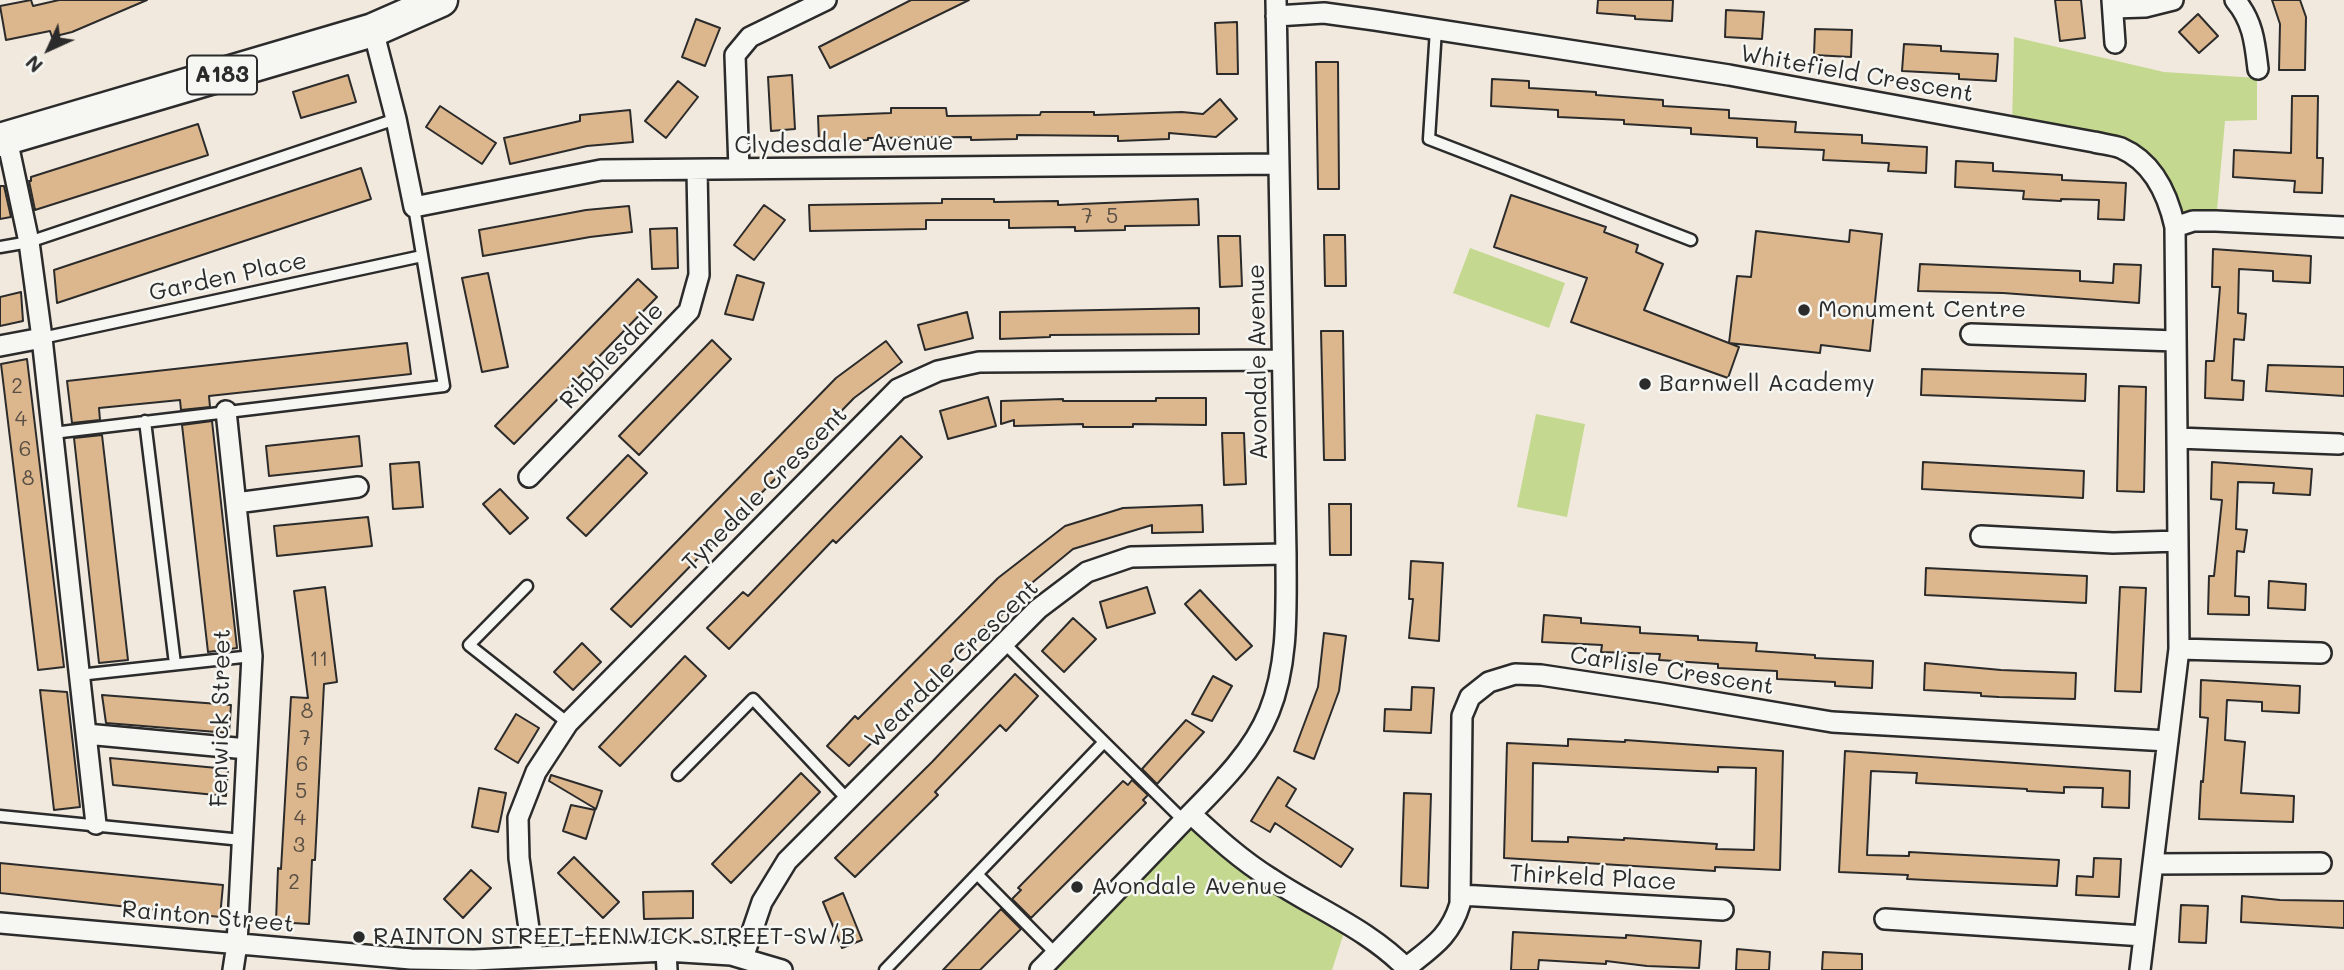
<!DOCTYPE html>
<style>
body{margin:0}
#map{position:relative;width:2344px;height:970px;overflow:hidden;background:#f1e9de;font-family:Mali,sans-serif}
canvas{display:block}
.north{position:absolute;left:14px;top:14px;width:70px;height:70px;-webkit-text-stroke:5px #f6f6f2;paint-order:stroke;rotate:225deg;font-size:19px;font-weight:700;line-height:28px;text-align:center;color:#2b2b2b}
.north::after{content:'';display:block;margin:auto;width:24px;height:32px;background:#2b2b2b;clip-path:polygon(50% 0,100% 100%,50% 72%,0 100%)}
</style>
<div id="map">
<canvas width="2344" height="970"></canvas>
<div class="north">N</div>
</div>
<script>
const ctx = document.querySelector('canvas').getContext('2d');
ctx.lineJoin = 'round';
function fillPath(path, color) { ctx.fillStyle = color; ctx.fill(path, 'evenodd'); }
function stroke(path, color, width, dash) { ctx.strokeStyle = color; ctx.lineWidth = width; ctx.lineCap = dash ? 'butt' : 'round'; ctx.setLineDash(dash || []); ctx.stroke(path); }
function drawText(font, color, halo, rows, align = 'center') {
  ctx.font = font + ' Mali,sans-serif'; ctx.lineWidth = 5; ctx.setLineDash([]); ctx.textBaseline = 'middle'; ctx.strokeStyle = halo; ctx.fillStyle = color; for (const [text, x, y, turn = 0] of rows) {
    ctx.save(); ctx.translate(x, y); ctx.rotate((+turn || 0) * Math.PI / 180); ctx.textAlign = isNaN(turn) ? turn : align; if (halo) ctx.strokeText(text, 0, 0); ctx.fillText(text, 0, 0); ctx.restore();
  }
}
fillPath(new Path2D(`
 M2014,37L2164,72L2257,78V120L2225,121L2216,221L2175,227L2142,163L2012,127Z
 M1470,248L1565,283L1549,328L1453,293Z
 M1536,414L1585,424L1567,517L1517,507Z
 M1191,814L1347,923L1332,970H1040Z`), '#c4d98f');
const building = new Path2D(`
 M31,0L33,6L59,0H147L72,32L52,37L50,31L6,40L0,6Z
 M911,0H969L830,68L819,47Z
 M1598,0H1673L1672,21L1635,19V16L1597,13Z
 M2055,0H2081L2085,38L2060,41Z
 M2272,0H2300L2306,17L2305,70H2279L2280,24Z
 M1726,10L1764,12L1762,39L1725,37Z
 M2198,14L2218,36L2199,53L2179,32Z
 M696,19L720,28L705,66L682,57Z
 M1237,22L1238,74H1217L1215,23Z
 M1815,29L1852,30L1851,57L1814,55Z
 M1904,44L1941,46V51L1998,54L1996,81L1959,79V74L1902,71Z
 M1316,62H1338L1339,189H1318Z
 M348,75L356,102L301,118L293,92Z
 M792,75L795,129L771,131L768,77Z
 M1492,79L1529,81V88L1596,92V95L1663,100V106L1729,110V118L1796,122L1795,132L1862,135V143L1927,147L1926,173L1888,171L1889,163L1823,160L1824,150L1757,147V138L1691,134V128L1624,124V120L1558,117V110L1491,106Z
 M678,81L698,97L666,138L645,121Z
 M2292,96H2318L2317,158H2323L2322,193L2294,192L2295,181L2233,177L2234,150L2291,153Z
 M1220,99L1237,119L1216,137L1169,133V139L1118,141V136L1017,135V139L971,140V137L868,138V140L819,142L818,116L891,113V108H946L947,116L1040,115L1041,112H1094V115L1182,112L1203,114Z
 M440,106L496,143L482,164L426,127Z
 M630,110L633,142L587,146L510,164L504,138L580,121V115Z
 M198,124L208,155L35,210L29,181H31V177Z
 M1956,161L1993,163V171L2062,175V180L2126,183L2124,220L2098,219L2099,200L2061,199V201L2023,199L2024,191L1955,187Z
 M361,168L371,199L57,303L54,270Z
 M0,186H4L11,217L0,219Z
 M1511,195L1606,227L1604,232L1638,245L1636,252L1663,264L1644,310L1739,347L1728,378L1571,322L1587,278L1494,247Z
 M942,199H994V202L1058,201V205L1198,199L1199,225L1125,226V230L1075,231V227L1009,228V220H926V229L810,231L809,205L942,203Z
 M764,205L785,220L754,260L734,245Z
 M629,206L632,232L590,237L483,256L479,230L586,210Z
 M677,228L678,268L652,269L650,229Z
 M1850,230L1882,234L1870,351L1821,345L1820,353L1729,343L1737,276L1751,277L1756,231L1849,242Z
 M1324,235H1345L1346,286H1325Z
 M1218,236H1240L1242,286L1220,287Z
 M2213,249L2311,256L2310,283L2273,281V271L2239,269L2238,313L2246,314L2244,340L2234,339L2232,380L2244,381L2243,400L2205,398L2206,361H2214L2220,287H2212Z
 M1920,264L2080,271V281L2113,283L2114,264L2141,265L2139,303L2003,293L1918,291Z
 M488,273L508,367L482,372L462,278Z
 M737,275L764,283L753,320L725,314Z
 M638,279L657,297L514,444L495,426Z
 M21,292L23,321L0,326V297Z
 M1199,308V334L1050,335V337L1000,339V312Z
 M967,312L973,338L925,350L918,325Z
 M1321,331H1343L1345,460H1324Z
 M712,340L731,359L639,455L619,436Z
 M886,341L902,362L854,398L631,627L611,609L836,378Z
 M407,343L411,374L209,396L210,407L181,410L180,400L99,408L100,420L72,423L67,381Z
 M27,359L64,667L38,670L1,364Z
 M2268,365L2344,367V396L2266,391Z
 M1922,369L2086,374L2085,401L1921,395Z
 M2119,386L2146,387L2144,492L2117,491Z
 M988,397L996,426L948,439L940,411Z
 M1156,398H1206V425L1133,424V427H1083V424L1014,426V420L1001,424V401L1063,399V401H1156Z
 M212,421L237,648L208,652L182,425Z
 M1222,433H1244L1246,484L1224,485Z
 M102,435L128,660L99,663L74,438Z
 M359,436L362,466L269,476L266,446Z
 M901,436L922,457L836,543L833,540L729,649L707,628L743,592L748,596Z
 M628,455L647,473L586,536L567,518Z
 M419,462L423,507L393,509L390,464Z
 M1923,462L2084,471L2083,498L1922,489Z
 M2212,462L2312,469L2310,495L2273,493L2274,483L2238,482L2236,529L2247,530L2244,552L2237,551L2235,596L2249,597V615L2208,614L2209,576H2214L2222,500L2211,499Z
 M500,489L528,518L510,534L483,504Z
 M1329,504H1351V555H1330Z
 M1202,505L1203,532L1152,533V525L1073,549L1016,596L1018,598L991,626L988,623L849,766L827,746L855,716L858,719L998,578L1065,526L1123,508Z
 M368,517L372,546L277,556L274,526Z
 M1411,561L1443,563L1439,641L1409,638L1413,599H1409Z
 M1926,568L2087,576L2086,603L1925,595Z
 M2269,581L2306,584L2305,610L2268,608Z
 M325,587L337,682L324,684L315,860H312L309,924L276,922L278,868L281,869L291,697L308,698L294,591Z
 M1147,587L1155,613L1107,628L1100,602Z
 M2120,587L2146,588L2141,692L2115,691Z
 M1200,590L1252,646L1236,660L1185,604Z
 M1544,615L1581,618V623L1640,627V633L1698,636V640L1757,643L1756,651L1815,655V658L1873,661L1872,688L1835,686V682L1777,679V671L1718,668V664L1659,660L1660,654L1601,652L1602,645L1542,642Z
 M1073,618L1096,639L1064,672L1042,651Z
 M1324,633L1346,636L1339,691L1314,759L1294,751L1318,687Z
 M582,643L601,662L573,690L554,672Z
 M685,656L706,676L620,766L599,747Z
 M1925,663L2001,670L2076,673L2075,699L1999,697L1981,696V693L1924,690Z
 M1015,674L1038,696L1006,731L1000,725L935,792L938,795L855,877L835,858L932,762Z
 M1213,676L1232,686L1212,721L1192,714Z
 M2201,680L2300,686L2299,713L2262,711V702L2227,700L2225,740L2245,742L2241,793L2294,796L2293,822L2199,819L2201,781L2203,782L2208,718L2200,717Z
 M1412,687L1434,688L1431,733L1384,731L1385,709L1411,710Z
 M40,690L67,692L80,807L54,810Z
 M102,695L231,705L229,733L106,723Z
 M516,714L539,728L518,763L495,749Z
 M1186,720L1204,732L1157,784L1142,769Z
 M1568,739L1625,742V740L1783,751L1780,870L1715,867V871L1504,858L1507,743L1568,746ZM1533,763L1718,772V767L1756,768L1754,850L1716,849L1717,844L1624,838V840L1568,837V842L1532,841Z
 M1845,751L2130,771L2129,808L2102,807L2103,788L2064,787V793L2027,791V789L1916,783L1917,773L1871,771L1867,855L1909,856V852L2059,860L2057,886L1926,880L1907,879L1908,875L1839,872Z
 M110,758L228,769L226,796L113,785Z
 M801,773L820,792L731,883L712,864Z
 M551,775L602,791L596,809L549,781Z
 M1278,777L1296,789L1286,806L1353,849L1341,867L1275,823L1270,832L1251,821Z
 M1132,780L1148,795L1143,800L1146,803L1031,918L1012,899L1021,890L1018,888L1123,781L1128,785Z
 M479,788L506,793L498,832L472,827Z
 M1404,793L1431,794L1428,888L1401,886Z
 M571,805L595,810L586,839L563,831Z
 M574,857L619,902L603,918L558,873Z
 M2094,858L2121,859L2119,897L2076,895L2077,876L2093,877Z
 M0,863L223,885L220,917L0,893Z
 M471,870L491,888L463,918L444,899Z
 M693,891V918L644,919L643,892Z
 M843,893L862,940L842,948L823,902Z
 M2242,896L2280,900L2344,901V928L2241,922Z
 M2181,905L2208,906L2206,943L2179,942Z
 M1001,909L1021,929L980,970H943Z
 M1513,932L1626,938V935L1701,941L1699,968L1647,966L1606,961V964L1539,960L1538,970H1511Z
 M1737,949L1770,952L1769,970H1736Z
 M1823,952L1862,954V970H1822Z`);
fillPath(building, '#dcb68d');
stroke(building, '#2b2b2b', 2);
const lane = new Path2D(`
 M1436,29L1429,139L1691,240
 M0,247L29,242L396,119
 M42,338L422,256
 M145,421L175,664
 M53,433L444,386L414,207
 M527,586L469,645L568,723
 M1004,643L1184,821
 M79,675L252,656
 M678,775L753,699L848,800
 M0,816L242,840
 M977,874L1056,954
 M885,970L1104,742`);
const street = new Path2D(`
 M2112,0L2115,43
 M2235,0C2253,21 2255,43 2258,69
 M2113,8L2145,7L2173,0
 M1276,16L1324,13L1375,20L1729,75L2094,142C2102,144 2113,145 2121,148C2153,162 2168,195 2175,227L2179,649L2140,970
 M373,30L396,119L414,207L601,170L1279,164
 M7,139L29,242L42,338L96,824
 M739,169L735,55L750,37L826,0
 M2175,227L2193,221H2216L2344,227
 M1971,334L2176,341
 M0,346L42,338
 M226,411L252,656L237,944L233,970
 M2177,438L2339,444
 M529,477L689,311L699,275L697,170
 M236,503L358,487
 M1981,536L2113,543L2178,541
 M2179,649L2321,653
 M86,734L247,749
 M1191,814C1216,837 1241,860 1270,878C1316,909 1369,929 1408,970
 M2153,864L2321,863
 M1460,895L1723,910
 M1885,919L2144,936
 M0,923L411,959L474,960L666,951L667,970
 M666,951L731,955L782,970
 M533,957L519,858L518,818L536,772L568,723L898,389L938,371L979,362L1282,360
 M743,958L762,902L787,861L1038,609L1087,572L1131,557L1286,554
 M1406,968C1432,947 1450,937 1460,904L1462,716L1470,697L1489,682L1515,674L1541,675L1660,693L1832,722L2168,741
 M1040,970C1085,924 1129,878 1173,832C1207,796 1250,759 1269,712C1289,663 1286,607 1286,554L1276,0`);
const primary = new Path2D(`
 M0,140L373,30L441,0`);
stroke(lane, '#2b2b2b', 15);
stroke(street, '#2b2b2b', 24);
stroke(primary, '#2b2b2b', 37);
stroke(lane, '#f6f6f2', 10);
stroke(street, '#f6f6f2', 19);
stroke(primary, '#f6f6f2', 32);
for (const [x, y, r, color] of [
 [1804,310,7,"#2b2b2b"],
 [1645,384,7,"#2b2b2b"],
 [1077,887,7,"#2b2b2b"],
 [359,937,7,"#2b2b2b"]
]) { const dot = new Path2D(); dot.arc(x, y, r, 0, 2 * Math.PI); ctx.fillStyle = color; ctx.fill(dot); stroke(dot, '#f6f6f2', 2.5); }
drawText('21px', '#574e44', null, [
 ["7",1087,217],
 ["5",1112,217],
 ["2",17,387],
 ["4",21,420],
 ["6",25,450],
 ["8",28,479],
 ["11",319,660],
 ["8",307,712],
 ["7",305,739],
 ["6",302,765],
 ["5",301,792],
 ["4",300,819],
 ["3",299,846],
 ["2",294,883]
]);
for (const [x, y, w] of [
 [222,75,70]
]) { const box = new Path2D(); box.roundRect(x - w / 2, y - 19.5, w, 39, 5); ctx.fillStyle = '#f6f6f2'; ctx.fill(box); stroke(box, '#2b2b2b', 2); }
drawText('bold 23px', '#2b2b2b', null, [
 ["A183",222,75]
]);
drawText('24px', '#2b2b2b', '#f6f6f2', [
 ["Whitefield Crescent",1857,74,10],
 ["Clydesdale Avenue",844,144,-1],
 ["Garden Place",228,277,-12],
 ["Ribblesdale",612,356,-46],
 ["Avondale Avenue",1258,362,-91],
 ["Tynedale Crescent",765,489,-45],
 ["Weardale Crescent",952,664,-44],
 ["Carlisle Crescent",1672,671,9],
 ["Fenwick Street",221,718,-89],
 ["Thirkeld Place",1593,878,3],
 ["Rainton Street",208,917,5]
]);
drawText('24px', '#2b2b2b', '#f6f6f2', [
 ["Monument Centre",1818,310],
 ["Barnwell Academy",1659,384],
 ["Avondale Avenue",1091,887],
 ["RAINTON STREET-FENWICK STREET-SW/B",373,937]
], 'left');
</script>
